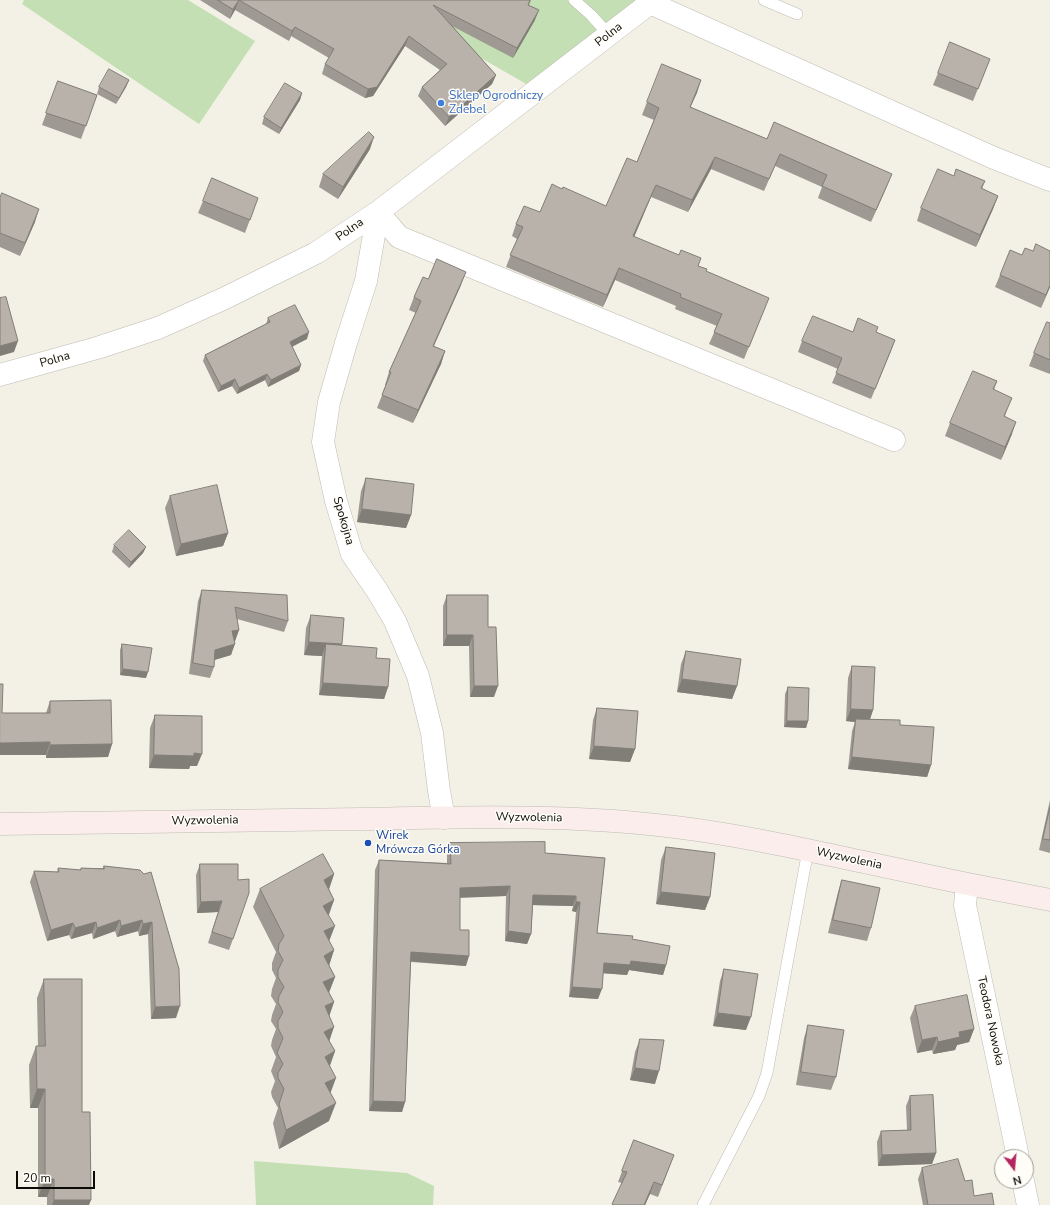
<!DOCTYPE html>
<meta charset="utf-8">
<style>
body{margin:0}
#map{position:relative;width:1050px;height:1205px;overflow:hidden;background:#f3f0e6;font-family:"Nunito Sans",sans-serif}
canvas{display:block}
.north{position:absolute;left:994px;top:1149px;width:40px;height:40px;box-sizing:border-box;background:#fffdf7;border:1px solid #9e9c97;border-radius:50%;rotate:164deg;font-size:11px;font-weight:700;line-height:16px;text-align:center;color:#0c0b08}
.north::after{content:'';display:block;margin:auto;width:14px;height:18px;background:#b32761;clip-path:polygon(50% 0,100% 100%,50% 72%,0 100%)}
.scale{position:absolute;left:16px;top:1171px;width:79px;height:18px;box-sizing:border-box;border:2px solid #0c0b08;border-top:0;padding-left:5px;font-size:12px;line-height:14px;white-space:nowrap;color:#0c0b08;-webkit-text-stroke:3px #fffdf7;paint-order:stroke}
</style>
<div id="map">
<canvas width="1050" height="1205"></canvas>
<div class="north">N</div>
<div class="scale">20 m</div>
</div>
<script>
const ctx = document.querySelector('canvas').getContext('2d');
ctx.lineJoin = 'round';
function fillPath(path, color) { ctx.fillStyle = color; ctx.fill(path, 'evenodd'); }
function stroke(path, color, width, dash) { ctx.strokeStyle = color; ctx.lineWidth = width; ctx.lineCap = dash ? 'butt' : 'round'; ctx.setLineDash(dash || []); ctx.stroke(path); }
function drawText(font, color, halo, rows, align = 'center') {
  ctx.font = font + ' "Nunito Sans",sans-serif'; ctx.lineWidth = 3; ctx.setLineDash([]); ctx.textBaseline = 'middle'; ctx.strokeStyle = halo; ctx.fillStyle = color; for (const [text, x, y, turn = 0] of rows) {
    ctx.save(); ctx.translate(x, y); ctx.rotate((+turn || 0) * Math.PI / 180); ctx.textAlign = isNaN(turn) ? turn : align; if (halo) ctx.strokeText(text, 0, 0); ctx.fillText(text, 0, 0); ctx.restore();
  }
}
fillPath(new Path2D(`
 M24,0H188L255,41L199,124L22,4Z
 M380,0H638L528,85Z
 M254,1161L407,1173L434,1186L433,1205H256Z`), '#c4dfb4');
const lane = new Path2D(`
 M574,0L591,15L609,35
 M764,0L797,14
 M703,1205L759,1096L767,1073L808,850`);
const street = new Path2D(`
 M650,3L994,158L1050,180
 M378,212L366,281L346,343L329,402L323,442L336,501L352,554L378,592L395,621L418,676L432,733L439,791L444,818
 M378,212L399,237L894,440
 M0,375L97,348L158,328L223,299L316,253L378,212L654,0
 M967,885L965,905L1018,1157
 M1023,1181L1028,1205`);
const secondary = new Path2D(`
 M0,824C120,822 241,821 361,819C466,817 571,814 675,827C741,835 807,850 873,864C932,877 991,889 1050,900`);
stroke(lane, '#bebbb2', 12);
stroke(street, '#bebbb2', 23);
stroke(secondary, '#bebbb2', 23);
stroke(lane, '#fff', 11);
stroke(street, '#fff', 22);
stroke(secondary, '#faedeb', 22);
fillPath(new Path2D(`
 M200,0H531L529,5L535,20L513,58L452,26L496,75L492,84L445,126L418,96L422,87L440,70L405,46L373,96L365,98L322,74L325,64L329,58L291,36L289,41L235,10L230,19Z
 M990,59L973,101L933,85L938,73Z
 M129,80L126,87L116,104L97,94L99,87Z
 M701,80L690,107L767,139L887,186L871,222L818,198L822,187L775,166L764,191L711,169L688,212L651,197L634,237L698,266L764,310L744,359L709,344L717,326L675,309L676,306L615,280L603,307L506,267L517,239L512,236L516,224L540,212L606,206L637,162L654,120L642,115L647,102Z
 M58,81L97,95L81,139L42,125Z
 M302,93L300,100L279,134L262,124L264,117Z
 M370,149L338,199L319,187L323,174Z
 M954,176L985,181L982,189L998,196L993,209L976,247L917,221L921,208Z
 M0,198L35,222L20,256L0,247Z
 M258,198L245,233L198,213L203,201Z
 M1022,255L1050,287L1041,308L995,287L1000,275Z
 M428,279L461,285L434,346L445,351L441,364L413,423L377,408L386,385H385L389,372L416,313L409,310L414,297Z
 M268,318L307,339L292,346L301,365L299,371L268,387L265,380L237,394L232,386L218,392L203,361L205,355L266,324Z
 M1050,323V374L1029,366L1034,353Z
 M853,332L876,333L895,340L871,399L832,383L838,369L798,352L802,341Z
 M997,381L994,390L1007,410L1005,416L1012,434L1001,460L945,436L950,423Z
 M366,478L411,515L406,528L357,522L361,491Z
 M170,496L228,533L223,546L176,556L165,508Z
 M114,545L146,547L143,553L129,568L112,552Z
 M202,590L288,621L284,632L237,619L239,630L235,641H234L231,655L214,660V667L210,678L189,674L198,601Z
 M447,595L488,627L494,697H470L469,646H443V606Z
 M311,615L342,646L376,658L388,687L384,699L319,695L322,656L304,655L306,628Z
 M122,644L146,678L120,675V650Z
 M686,651L737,686L732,699L677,692L681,664Z
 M852,666L873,710L870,719L900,725L931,765L927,777L848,769L852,731L855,722L846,721L848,678Z
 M788,687L808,721L806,728L784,727L785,694Z
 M50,701L112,744L108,757L46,758V755L2,713H46Z
 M597,708L635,749L630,762L589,759L593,720Z
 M155,715L197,766H190L189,769L149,768L150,728Z
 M1050,800V853L1039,850Z
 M450,843L545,853L605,858L597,933L632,939L666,965L663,975L629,970L627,975L603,973L598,999L569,997L576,912L572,911L573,906L533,905L531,934L527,944L505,941L506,896L460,897V930L466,966L411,962L405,1102L402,1112L369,1111L375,870L379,860L447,863V852Z
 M666,847L710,897L705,910L656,904L661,860Z
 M200,864L233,939L229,950L208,943L218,912L197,913L196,875Z
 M104,866L140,870L176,1018L151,1019L148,934L139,936L138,931L117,937L115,931L93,939L92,933L71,939L69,935L47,941L30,882L34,871L57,872L58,868L80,870L81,868H103Z
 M334,874L329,889L334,900L329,915V941L334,950L329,965L335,977L329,992L334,1002L329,1015V1041L335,1051L330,1066V1093L329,1121L279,1149L273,1123L278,1108L272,1097L271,1092L275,1081L271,1071L276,1057L271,1046L272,1040L276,1029L271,1021L272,1015L276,1004L271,996L272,989L276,978L272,970V963L276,952L253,907L260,889Z
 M842,880L871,928L867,941L828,933L838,892Z
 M724,969L746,1030L713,1026L720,981Z
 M44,979L82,1112L89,1205H47V1197H38V1108H30L29,1065L36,1046H38L37,998Z
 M915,1006L974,1029L969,1042L957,1045L955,1050L933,1054L932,1050L917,1053L910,1018Z
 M808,1025L836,1077L831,1090L796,1085L804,1038Z
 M640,1039L655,1084L630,1080L635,1052Z
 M910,1096L936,1153L932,1164L878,1166L877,1142L881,1131L907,1130L906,1106Z
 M634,1140L674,1155L658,1197L650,1194L645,1205H612L622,1183L618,1182Z
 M922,1168L965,1181L974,1196L994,1205H923L918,1179Z`), '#9e9992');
fillPath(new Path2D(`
 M239,0L235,10L230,19L233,9Z
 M539,10L535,20L513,58L517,48Z
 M295,27L291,36L289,41L292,31Z
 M409,36L405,46L373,96L365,98L368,89Z
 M496,75L492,84L445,126L449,117Z
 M129,80L126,87L116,104L119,98Z
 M701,80L697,93L685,119L690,107Z
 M302,93L300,100L279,134L281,128Z
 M374,137L370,149L338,199L343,187Z
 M715,157L711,169L688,212L692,200Z
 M892,174L887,186L871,222L876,210Z
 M656,185L651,197L629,249L633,236Z
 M998,196L993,209L976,247L980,235Z
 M39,209L35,222L20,256L25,243Z
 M619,268L615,280L603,307L607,295Z
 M466,272L461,285L428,358L433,346Z
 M1050,285V287L1041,308L1046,295Z
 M309,332L307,339L288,349L290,342Z
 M895,340L891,351L871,399L875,389Z
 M18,341L14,352L0,356V346Z
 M445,351L441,364L413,423L418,410Z
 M301,365L299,371L268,387L271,380Z
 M267,374L265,380L237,394L239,388Z
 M235,379L232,386L218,392L221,386Z
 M1016,422L1012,434L1001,460L1005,447Z
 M362,509L411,515L406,528L357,522Z
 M228,533L223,546L176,556L181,544Z
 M146,547L143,553L129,568L131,562Z
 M239,630L235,641L228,642L232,631Z
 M447,635H473L469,646H443Z
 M309,642L342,644L337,657L326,644L322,656L304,655Z
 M235,644L231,655L211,661L215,650Z
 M123,669L148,672L146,678L120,675Z
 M682,679L737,686L732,699L677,692Z
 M323,683L388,687L384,699L319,695Z
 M474,686H498L494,697H470Z
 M851,709L873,710L869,722L856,719L855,722L846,721Z
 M787,721H808L806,728L784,727Z
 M50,742L46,755H0V743Z
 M112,744L108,757L46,758L50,745Z
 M594,746L635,749L630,762L589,759Z
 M194,753L202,754L197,766H190L189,769L149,768L154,755Z
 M852,757L931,765L927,777L848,769Z
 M334,874L328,892L324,880Z
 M510,886L506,896L457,898L460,888Z
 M661,892L710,897L705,910L656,904Z
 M533,895L576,896L573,906L530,905Z
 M334,900L327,918L323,906Z
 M222,901L218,912L197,913L201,902Z
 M576,902H580L576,912L572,911Z
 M120,920L115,931L93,939L97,928Z
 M142,920L138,931L117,937L121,926Z
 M96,922L92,933L71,939L75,928Z
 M152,922L148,934L139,936L143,924Z
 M73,923L69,935L47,941L51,930Z
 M335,926L328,944L324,931Z
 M508,931L531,934L527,944L505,941Z
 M334,950L328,969L324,956Z
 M411,952L469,956L466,966L408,961Z
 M631,961L666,965L663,975L629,970L627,975L600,973L604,963Z
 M335,977L328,995L323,982Z
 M572,987L602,989L598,999L569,997Z
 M334,1002L328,1020L325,1006Z
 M180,1006L176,1018L151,1019L155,1007Z
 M718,1013L751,1017L746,1030L713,1026Z
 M334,1027L328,1045L324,1032Z
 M974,1029L969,1042L957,1045L955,1050L933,1054L938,1042L959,1032Z
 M937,1037L932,1050L917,1053L922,1040Z
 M335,1051L328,1070L325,1057Z
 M635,1068L659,1071L655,1084L630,1080Z
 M336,1078L329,1097L325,1083Z
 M37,1089H45L38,1108H30Z
 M373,1101L405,1102L402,1112L369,1111Z
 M336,1103L329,1121L279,1149L286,1130Z
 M936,1153L932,1164L878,1166L882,1155Z
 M45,1179H54L47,1197H38Z
 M654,1182L650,1194L645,1205H644Z
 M54,1200H91L89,1205H52Z`), '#817d77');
const building = new Path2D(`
 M218,0H530L528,5L539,10L517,48L433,5L496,75L449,117L422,87L447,64L409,36L377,87L368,89L325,64L334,49L295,27L292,31L239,0L233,9Z
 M950,42L990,59L978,89L938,73Z
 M662,64L701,80L690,107L767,139L774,122L892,174L876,210L822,186L827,175L780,154L769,179L715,157L692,200L656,185L633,236L679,255L681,250L701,258L698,266L707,269L706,271L769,298L749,347L714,332L722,314L680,297L681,294L619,268L607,295L510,255L523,227L516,224L524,206L540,212L552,184L562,189L563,187L606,206L627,158L637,162L659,108L647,102Z
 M109,69L129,80L119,98L99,87Z
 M58,81L97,95L86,126L46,113Z
 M285,83L302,93L281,128L264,117Z
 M369,132L374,137L343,187L323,174Z
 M938,169L954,176L956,169L985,181L981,188L998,196L980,235L921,208Z
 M212,178L258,198L250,220L203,201Z
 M2,193L39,209L25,243L0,233V198Z
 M1036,244L1050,251V285L1046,295L1000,275L1010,250L1022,255L1025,248L1033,251Z
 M437,259L466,272L433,346L445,351L418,410L382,395L391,372H389L421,301L414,297L423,277L428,279Z
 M6,297L18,341L0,346V298Z
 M295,305L309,332L290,342L301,365L271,380L267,374L239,388L235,379L221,386L205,355L270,322L268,318Z
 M813,316L853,332L858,318L878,327L876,332L895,340L875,389L836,373L842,358L802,341Z
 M1047,322L1050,323V360L1034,353Z
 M973,371L997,381L993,389L1012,398L1004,416L1016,422L1005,447L950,423Z
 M366,478L414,484L411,515L362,509Z
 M217,485L228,533L181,544L170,496Z
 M129,530L146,547L131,562L114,545Z
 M202,590L287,595L288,621L235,607L239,630L232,631L235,644L215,650L214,667L193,663Z
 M447,595H488V627H496L498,686H474L473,635H447Z
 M311,615L344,618L342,644L309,642Z
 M122,644L152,648L148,672L123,669Z
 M326,644L377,648L376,658L390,659L388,687L323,683Z
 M686,651L741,659L737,686L682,679Z
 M852,666L875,667L873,710L851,709Z
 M0,684H3L2,713H50V701L111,700L112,744L50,745V742L0,743Z
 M788,687L809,688L808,721H787Z
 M597,708L638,711L635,749L594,746Z
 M155,715L202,716V754L194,753V756L154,755Z
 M856,719L900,720V725L934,727L931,765L852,757Z
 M1050,807V840L1043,839Z
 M545,842V853L605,858L597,933L633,936L632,939L670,946L666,965L631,961L630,965L604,963L602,989L572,987L580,902H576V896L533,895L531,934L508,931L510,886L460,888V930H469V956L411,952L405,1102L373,1101L379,860L451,864L450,843Z
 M666,847L715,853L710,897L661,892Z
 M323,854L334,874L324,880L334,900L323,906L335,926L324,931L334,950L324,956L335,977L323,982L334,1002L325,1006L334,1027L324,1032L335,1051L325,1057L336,1078L325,1083L336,1103L286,1130L279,1104L284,1089L278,1078V1073L283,1064L277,1053L283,1038L278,1028V1021L283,1012L278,1002L279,996L284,987L278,977V970L283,960L278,951L279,944L284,936L260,889Z
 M200,864H238V880L249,879V893L233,939L212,932L222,901L201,902Z
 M104,866L140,870L144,874L151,872L179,969L180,1006L155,1007L152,922L143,924L142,920L121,926L120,920L97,928L96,922L75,928L73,923L51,930L34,871L59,872L58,868L81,870V868L104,869Z
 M842,880L880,888L871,928L833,920Z
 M724,969L758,974L751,1017L718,1013Z
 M44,979H82V1112H90L91,1200H54V1179H45V1089H37L36,1046H45Z
 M967,995L974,1029L959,1032L960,1037L938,1042L937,1037L922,1040L915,1006Z
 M808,1025L844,1030L836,1077L801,1072Z
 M640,1039L664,1040L659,1071L635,1068Z
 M933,1095L936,1153L882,1155L881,1131L911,1130L910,1096Z
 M634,1140L674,1155L662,1185L654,1182L644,1205H614L612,1204L627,1172L622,1171Z
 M958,1159L965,1181L972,1180L974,1196L992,1193L994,1205H928L922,1168Z`);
fillPath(building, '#b8b2aa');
stroke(building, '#817d77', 1);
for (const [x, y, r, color] of [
 [441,103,4,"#3f7fe0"],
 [368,843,4,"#1a4fb4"]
]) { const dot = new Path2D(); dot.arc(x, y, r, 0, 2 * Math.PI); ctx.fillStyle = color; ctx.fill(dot); stroke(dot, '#fffdf7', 1.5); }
drawText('12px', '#0c0b08', '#fffdf7', [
 ["Polna",609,35,-38],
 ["Polna",350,230,-34],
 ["Polna",55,360,-16],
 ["Spokojna",343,521,74],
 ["Wyzwolenia",529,818,1],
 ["Wyzwolenia",205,821,-1],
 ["Wyzwolenia",849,859,12],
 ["Teodora Nowoka",990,1021,78]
]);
drawText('12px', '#366cbe', '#fffdf7', [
 ["Sklep Ogrodniczy",449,96],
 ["Zdebel",449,110]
], 'left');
drawText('12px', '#164399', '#fffdf7', [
 ["Wirek",376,836],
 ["Mrówcza Górka",376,850]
], 'left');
</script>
